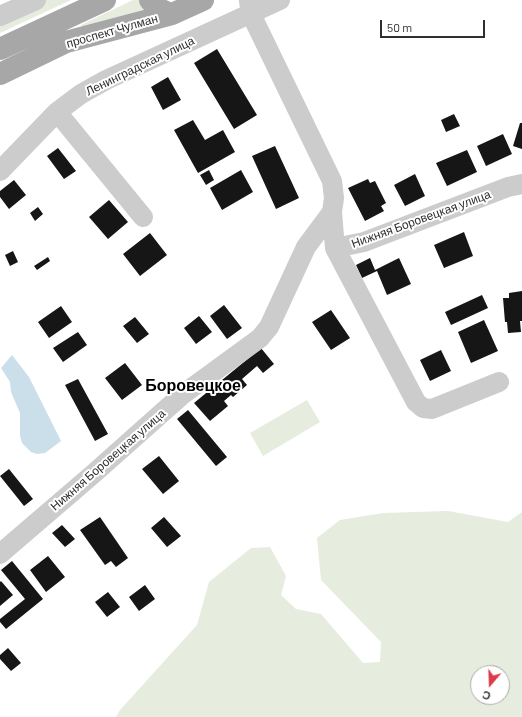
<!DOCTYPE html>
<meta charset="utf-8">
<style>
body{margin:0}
#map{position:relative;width:522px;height:717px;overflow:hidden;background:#fff;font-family:Barlow,sans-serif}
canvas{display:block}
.north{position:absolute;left:470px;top:665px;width:40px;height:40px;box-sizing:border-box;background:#fff;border:1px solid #acacac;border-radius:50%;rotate:199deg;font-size:11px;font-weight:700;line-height:16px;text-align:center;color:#2f2f2f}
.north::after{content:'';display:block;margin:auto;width:14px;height:18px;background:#dd3b4c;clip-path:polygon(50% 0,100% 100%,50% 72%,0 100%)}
.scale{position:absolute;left:380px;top:20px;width:105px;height:18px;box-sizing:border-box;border:2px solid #2f2f2f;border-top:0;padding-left:5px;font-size:12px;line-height:14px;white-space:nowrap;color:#2f2f2f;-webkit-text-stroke:3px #fff;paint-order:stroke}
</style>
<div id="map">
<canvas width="522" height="717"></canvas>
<div class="north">С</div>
<div class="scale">50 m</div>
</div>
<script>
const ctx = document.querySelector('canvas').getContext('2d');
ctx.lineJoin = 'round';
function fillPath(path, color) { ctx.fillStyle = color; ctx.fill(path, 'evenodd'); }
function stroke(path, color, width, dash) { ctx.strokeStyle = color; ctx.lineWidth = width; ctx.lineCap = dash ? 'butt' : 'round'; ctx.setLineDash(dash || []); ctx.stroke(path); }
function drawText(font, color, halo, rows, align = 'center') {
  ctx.font = font + ' Barlow,sans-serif'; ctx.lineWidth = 4; ctx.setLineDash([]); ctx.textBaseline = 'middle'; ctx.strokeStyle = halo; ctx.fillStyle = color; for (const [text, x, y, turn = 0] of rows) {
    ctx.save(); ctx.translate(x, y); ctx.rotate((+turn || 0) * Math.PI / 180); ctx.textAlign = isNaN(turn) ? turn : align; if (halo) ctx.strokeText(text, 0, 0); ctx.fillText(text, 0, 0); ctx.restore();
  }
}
fillPath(new Path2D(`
 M44,0H71L0,33V20Z
 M133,0H146L151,9L82,27L81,25Z
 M307,400L320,422L263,456L250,433Z
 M448,511L508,522L522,512V717H116L120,710L197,625L209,582L251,548L270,547L286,576L281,595L296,609L321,614L363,663L380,662L381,642L321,580L317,538L340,520L383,513ZM478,673H502V697H478Z`), '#e6ecde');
fillPath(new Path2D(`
 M12,355L29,377L61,441L45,453L37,454L31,452L22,443L20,436V413L11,392L10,382L1,368Z`), '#cbdfea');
fillPath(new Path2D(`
 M217,49L257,115L234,129L194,63Z
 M168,77L181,100L163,110L151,87Z
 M454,114L460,126L446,132L441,120Z
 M193,120L205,140L223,130L235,152L198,173L174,130Z
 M520,123H522V149L513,146Z
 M503,134L512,154L486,166L477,146Z
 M275,146L299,198L276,209L252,156Z
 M58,148L76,171L64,179L47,156Z
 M467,150L477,172L447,186L436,163Z
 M209,170L214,180L206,185L200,175Z
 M241,170L253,192L222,210L210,188Z
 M415,174L425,196L405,206L394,185Z
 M368,179L370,183L375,181L386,203L381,206L384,211L365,221L348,188Z
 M14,180L26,195L9,209L0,197V191Z
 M109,200L128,222L108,239L89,217Z
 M38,207L43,214L35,221L30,213Z
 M464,232L473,256L444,268L434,245Z
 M150,233L167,255L140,276L123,254Z
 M13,251L18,262L10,266L5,255Z
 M48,257L50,261L37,270L34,266Z
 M370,258L375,270L399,258L411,284L387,295L377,271L362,278L356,265Z
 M522,291V321H520L521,332L508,333L507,322H505L503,298H509V293Z
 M482,295L488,308L451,325L445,312Z
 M224,305L242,328L227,339L210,316Z
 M61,306L72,322L49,338L38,322Z
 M331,310L350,338L331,350L312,322Z
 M199,316L212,332L196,344L184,328Z
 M135,317L149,334L137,343L123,326Z
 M484,320L498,351L471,363L458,332Z
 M78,332L87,345L63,362L53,348Z
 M261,348L274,364L263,373L257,366L242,379L247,385L233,397L231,395L224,401L228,406L210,421L194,403Z
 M441,350L451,371L430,381L420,360Z
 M125,363L142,385L122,400L105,378Z
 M78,379L108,434L95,441L65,385Z
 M188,410L227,457L216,466L177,419Z
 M159,456L179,481L163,494L142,469Z
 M9,469L33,499L24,506L0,476Z
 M100,517L128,558L116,567L111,561L105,565L80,530Z
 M164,517L181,536L167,547L151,528Z
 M62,525L75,539L65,547L52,533Z
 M48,556L65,577L46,592L30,570Z
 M12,561L43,599L6,629L0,622V619L25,599L1,570Z
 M1,581L13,595L0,606V582Z
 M145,585L155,599L139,611L129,597Z
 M108,592L120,607L107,617L95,602Z
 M8,648L21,663L11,671L0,659V655Z`), '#161616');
stroke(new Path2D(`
 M249,1L251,14L332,181L334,198L332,212
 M0,16L36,0
 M57,112L143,217
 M0,171L57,112L81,94L106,80L280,0
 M335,248L416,402L423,408L432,409L499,382
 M0,554L92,475L182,395L260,338L269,327L306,247L332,212L335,248L364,242L508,187L522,184`), '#ccc', 20);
stroke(new Path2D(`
 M150,0C156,8 162,11 172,14
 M0,49L105,0
 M0,74L66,42L172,14L203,0`), '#a7a7a7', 22);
drawText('12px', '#2f2f2f', '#fff', [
 ["проспект Чулман",112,31,-16],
 ["Ленинградская улица",140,66,-26],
 ["Нижняя Боровецкая улица",421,219,-20],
 ["Нижняя Боровецкая улица",108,460,-41]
]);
drawText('bold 16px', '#000', '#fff', [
 ["Боровецкое",193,386]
]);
</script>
